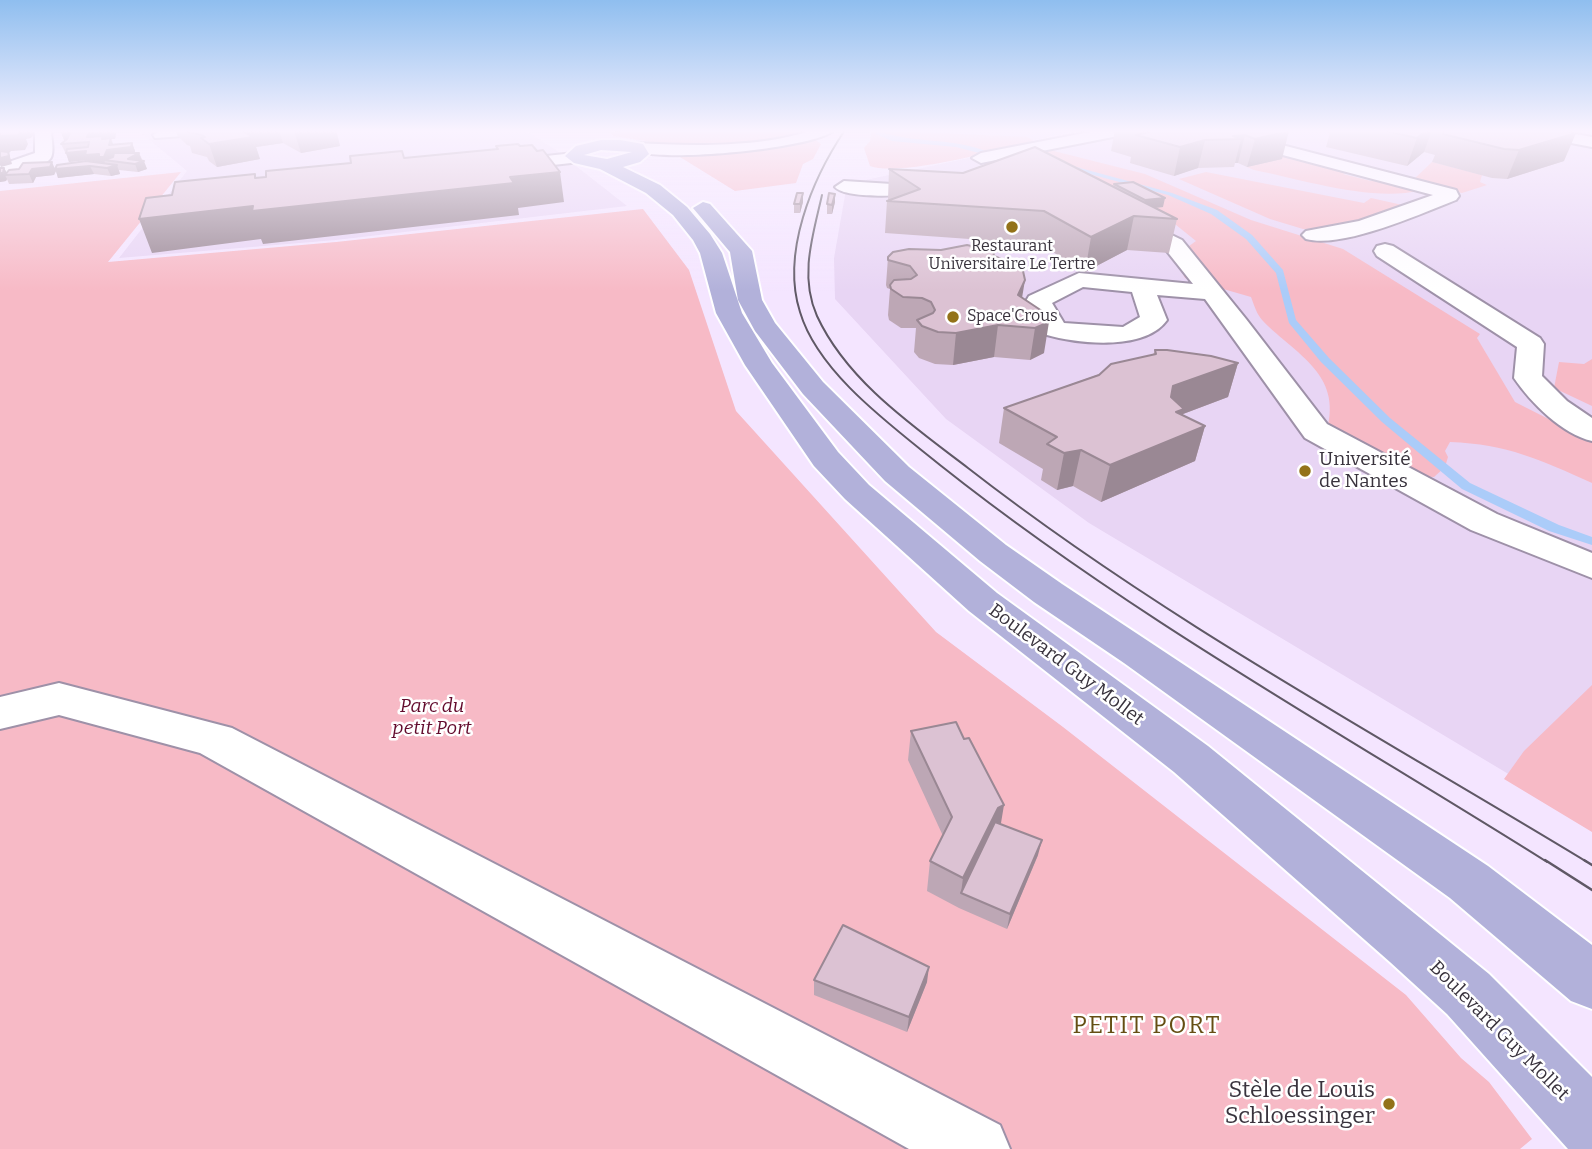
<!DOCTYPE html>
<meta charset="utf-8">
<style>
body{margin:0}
canvas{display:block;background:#f4e5ff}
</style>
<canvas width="1592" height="1149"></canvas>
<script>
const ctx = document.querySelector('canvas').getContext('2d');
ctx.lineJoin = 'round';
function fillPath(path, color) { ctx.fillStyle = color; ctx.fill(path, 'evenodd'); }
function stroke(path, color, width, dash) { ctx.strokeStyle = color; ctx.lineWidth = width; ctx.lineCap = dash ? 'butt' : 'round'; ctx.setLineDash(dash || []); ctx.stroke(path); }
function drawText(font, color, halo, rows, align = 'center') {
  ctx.font = font + ' Bitter,serif'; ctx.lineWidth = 5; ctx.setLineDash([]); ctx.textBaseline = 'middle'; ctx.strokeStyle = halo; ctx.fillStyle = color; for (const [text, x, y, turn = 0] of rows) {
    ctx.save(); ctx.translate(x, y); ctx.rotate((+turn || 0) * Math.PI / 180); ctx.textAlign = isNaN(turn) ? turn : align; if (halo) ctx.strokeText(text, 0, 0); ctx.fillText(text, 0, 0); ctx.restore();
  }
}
fillPath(new Path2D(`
 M151,130H525L553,148L627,206L336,240L119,258L187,171L139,131Z
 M879,130H1082L1004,146Z
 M1100,130H1592V824L1089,523L946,419L835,299L834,258L847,184Z`), '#e8d5f4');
fillPath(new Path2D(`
 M639,130H791L807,134L821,144L813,159L803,164L796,183L735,191L680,157L698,155L647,141L613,136L609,132Z
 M871,130L1027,137L1034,141C1000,150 900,177 870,166L864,148L870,141Z
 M1224,138L1351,171L1343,174L1371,181L1381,179L1420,190C1376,203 1300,179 1254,170L1247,167Z
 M1050,150L1145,174L1251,220L1343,249L1480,334L1477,338L1515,402L1592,441V483C1541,460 1507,444 1450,442L1445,451L1448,457L1445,467L1434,477L1409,476L1327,430C1342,373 1296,355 1263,321C1257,315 1254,305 1251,297L1185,278L1174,257L1196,241L1160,212L1020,153Z
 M1432,162L1482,175L1480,182L1487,185L1462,193L1412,181Z
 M181,172L108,262L336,242L643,209L689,270L736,411L936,632L1063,727L1406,995L1461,1058L1489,1082L1532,1139L1520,1149H0V191Z
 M1206,172L1364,203L1371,198L1407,206L1339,228L1303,229L1270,219L1179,179Z
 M1592,359V406L1554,388L1559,362L1584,364Z
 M1592,685V832L1504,779L1524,751Z`), '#f7bac6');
fillPath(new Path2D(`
 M878,131C914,144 956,137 990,153L987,155L956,147L892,141L876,134Z
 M1058,162L1172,193L1217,210L1252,235L1283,270L1296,320L1329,358L1390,418L1470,483L1559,525L1592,537V545L1549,531L1462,489L1382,422L1321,362L1289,323L1276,273L1246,239L1211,214L1168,195L1056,165Z`), '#abccf9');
const minor = new Path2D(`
 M35,130H51C51,137 55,154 50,159C42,168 12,173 0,175V165L35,153Z
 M161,130H205L197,135L155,138L153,135Z
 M812,130H834C816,149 645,165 629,148L637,143C689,146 762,148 812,130Z
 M1100,130H1131L1123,135L981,163L972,158L981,153Z
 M1198,130H1224L1456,190L1459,196L1456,200C1420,214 1342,249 1306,239L1302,235L1306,231L1359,221L1433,195L1200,133Z
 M1521,130H1553L1592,137V147L1529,135Z
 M574,153L580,154L583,158L580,162L499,171L490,166L499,161Z
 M939,180L946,182L948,186L946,190C926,195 847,201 835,187L844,181L908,185Z
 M1126,213L1182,240L1246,319L1327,424L1497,514L1592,553V578L1471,530L1305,438L1205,299L1157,295L1167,320C1145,351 1079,344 1047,335L1026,301L1029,296L1079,273L1193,284L1166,250L1119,223L1116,219L1119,215ZM1083,287L1132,292L1140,317L1123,327L1064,323L1052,303Z
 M1385,244L1393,246L1540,338L1544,344L1542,376L1567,401L1592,418V441C1562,434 1531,403 1514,378L1517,347L1377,256L1374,251L1377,246Z
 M59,683L232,728L1000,1125L1010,1149H909L200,753L59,715L0,729V697Z`);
const major = new Path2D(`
 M601,140H620L643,144L649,154L640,162L623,167L660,185L687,207L710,234L722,253L742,313L772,363L838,452L869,485L997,593L1208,746L1430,926L1489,974L1592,1077V1149H1568L1447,1014L1390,962L1174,772L969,611L845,499L814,466L745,365L716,313L700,253L693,240L673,215L646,193L600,169L574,163L565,156L576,146ZM601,150L632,152L607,159L584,155Z
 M703,202L710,204L752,251L762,300L775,323L823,382L909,467L1006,545L1062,584L1488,866L1592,945V1009L1571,1001L1450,898L1124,663L1034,602L980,561L885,481L803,394L755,331L738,300L730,252L693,208Z`);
stroke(minor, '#9e91a8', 4);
stroke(major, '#fff', 4);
fillPath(minor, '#fff');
fillPath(major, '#b2b1da');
stroke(new Path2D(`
 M845,130C812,179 781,253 800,312C818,373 892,426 940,465C1130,616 1342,733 1547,862
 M822,195C813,235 799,276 817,316C847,381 913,426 968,468C1162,619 1378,735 1587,862`), '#5f5865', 2);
stroke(new Path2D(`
 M1545,860L1592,890
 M1584,860L1592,865`), '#5f5865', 2.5);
fillPath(new Path2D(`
 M60,130L116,134L115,139H111L113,145L132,143L135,151V153H139L147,169L138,172L119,170L120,174L111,176L94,174L58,178L56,171L54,175L36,177L33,183L9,184L7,179L6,181L0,182V168H4L7,173L55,168L87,162V160L69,162L66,153V151L65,152L61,144L66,140H64Z
 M176,130H336L340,146L301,153L283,143L256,147L260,159L217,167L209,161L207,157L192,153L190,146L187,145L177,135Z
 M1115,130H1284L1282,159L1247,167L1238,163H1235L1234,167L1198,168L1174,176L1130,163L1131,157L1111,151Z
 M1320,130H1559L1564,161L1507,179L1492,178L1432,162L1435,155L1424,152L1407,166L1326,147L1330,133Z
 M889,169L1113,187L1114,184L1163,207L1155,208L1177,219L1169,253L1127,250L1085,272L1040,244L885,233L887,201L888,200Z
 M803,193V202L800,213H794V204Z
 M835,194V202L832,214H827V204Z
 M994,256L1022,298L1042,311L1044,353L1030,360L994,357L953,365L935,364L919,358L914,352L916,328H901L889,320L888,315L890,289L887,288L886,285L888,257Z
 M1155,350L1238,363L1228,397L1183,414L1182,415L1205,426L1195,461L1101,502L1073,486L1057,490L1041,480L1043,469L999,443L1004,408L1153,355Z
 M911,731L1001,824L1038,855L1007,929L959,908L927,891L930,861L943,836L908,760Z
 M814,980L927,982L907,1032L814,995Z`), '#bda7b5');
fillPath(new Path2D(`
 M0,130H32L34,134L31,138L26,139L28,144L25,150L11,151L9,153L12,164L1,167L0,165Z
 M60,130H77L74,139L64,140Z
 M115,130L116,134L115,139H111L114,146L132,143L135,151L134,155L110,158L109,161L104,160L106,165H102L101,162L88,163L87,160L69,162L66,153L86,151L99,154L87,137L89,133Z
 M238,130H279L283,143L256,147L260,159L217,167L209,144Z
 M300,130H336L340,146L301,153L294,131Z
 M1410,130H1432L1424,152L1407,166L1417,138Z
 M1289,131L1282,159L1247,167L1255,139Z
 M1576,133L1564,161L1507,179L1519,150Z
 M1245,135L1238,163H1235L1241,139L1233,136Z
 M1205,140L1198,168L1174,176L1180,147Z
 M139,153L142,161H144L147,169L138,172L135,164L128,159Z
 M52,162L55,169L90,166L94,174L58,178L56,171L54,175L36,177L33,183L29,174L32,169Z
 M117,165L120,174L111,176L107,168Z
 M4,168L8,175H5L7,179L6,181L0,182V173Z
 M560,172L564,202L518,208L519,215L263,244L261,239L152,253L139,219Z
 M803,193V202L800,213V204Z
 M835,194V202L832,214V205Z
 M1165,198L1163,207L1143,209L1145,200Z
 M1134,216L1127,250L1085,272L1091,237Z
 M1025,280L1020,310L1018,295Z
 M1049,322L1044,353L1030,360L1035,328Z
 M998,325L994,357L953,365L956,333Z
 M1238,363L1228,397L1183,414L1176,437L1205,426L1195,461L1101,502L1110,465L1164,420L1173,386Z
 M1081,450L1073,486L1057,490L1064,453Z
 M1004,805L999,835L961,893L963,878L998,808Z
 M1042,840L1038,855L1007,929L1010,914Z
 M929,967L927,982L907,1032L909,1017Z`), '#9a8894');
const building = new Path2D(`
 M0,130H21L18,135L0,136Z
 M62,130H113L112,131L89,133L87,137L103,136L102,139L111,138L109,145L132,143L131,147L107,150L104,157H99V154L85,155L86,151L66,153L67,149L88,147L89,142L61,144L67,139L71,131L61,132Z
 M185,130H241L253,137L209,144L201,138L205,137L202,135L184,131Z
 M1138,130H1284L1289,131L1255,139L1245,135L1233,136L1241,139L1205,140L1180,147L1136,135L1149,132Z
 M1381,130H1427L1417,138Z
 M1445,130H1559L1576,133L1519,150L1504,149L1443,134Z
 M518,144L520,146L532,145L537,151L543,150L560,172L510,177L514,183L252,211L253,206L139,219L146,198L172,195L175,182L255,174V178L266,177V171L351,163L350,156L402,151L404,158L498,149L496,146Z
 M1035,147L1177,219L1134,216L1091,237L1044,211L887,201L920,189L889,169L963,173Z
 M0,151L8,152L9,156L0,158Z
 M114,153H139L128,159L144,161L135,164L104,160L113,157Z
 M86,161L117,165L107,168L90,166L55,169L57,165Z
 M52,162L50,167L32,169L29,174L5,175L9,170L19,169L23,163Z
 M0,168H4L3,173H0Z
 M1133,182L1165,198L1145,200L1114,184Z
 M797,193H803L800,204H794Z
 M829,193L835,194L832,205L827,204Z
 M967,245L993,251L994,256L1016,265L1023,271L1025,280L1018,295L1042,311L1049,322L1035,328L998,325L956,333L938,332L922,326L917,320L933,313L935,310L931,302L922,298L903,297L891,289L890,285L894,280L911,279L917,275L910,266L888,260V257L893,252L909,249L941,250Z
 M1155,350H1167L1211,356L1238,363L1173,386L1171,397L1184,409L1176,412L1205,426L1110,465L1081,450L1064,453L1047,444L1057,437L1004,408L1099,375L1111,364L1156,354Z
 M956,722L964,739L969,738L1004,805L998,808L963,878L930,861L952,817L911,731Z
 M995,822L1042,840L1010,914L961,893Z
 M843,925L929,967L909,1017L814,980Z`);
fillPath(building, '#dcc2d3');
stroke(building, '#9a8894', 2);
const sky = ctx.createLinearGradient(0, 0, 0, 291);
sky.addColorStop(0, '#8fbeef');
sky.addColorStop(0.45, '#faf3ff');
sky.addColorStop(1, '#faf3ff00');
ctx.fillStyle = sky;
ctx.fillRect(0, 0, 1592, 291);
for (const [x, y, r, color] of [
 [1012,227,7,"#937219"],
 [953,317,7,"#937219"],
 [1305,471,7,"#937219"],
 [1389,1104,7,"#937219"]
]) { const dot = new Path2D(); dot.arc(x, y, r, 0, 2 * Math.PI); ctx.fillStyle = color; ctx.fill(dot); stroke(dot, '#fff', 2.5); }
drawText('16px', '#39333d', '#fff', [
 ["Restaurant",1012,247],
 ["Universitaire Le Tertre",1012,265],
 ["Space'Crous",967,317,"left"]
]);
drawText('19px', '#39333d', '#fff', [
 ["Université",1319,460],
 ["de Nantes",1319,482]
], 'left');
drawText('19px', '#39333d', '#fff', [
 ["Boulevard Guy Mollet",1066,665,37],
 ["Boulevard Guy Mollet",1499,1031,45]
]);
drawText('italic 19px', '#620a2c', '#fff', [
 ["Parc du",432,707],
 ["petit Port",432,729]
]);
drawText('23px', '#39333d', '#fff', [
 ["Stèle de Louis",1375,1091],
 ["Schloessinger",1375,1117]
], 'right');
ctx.letterSpacing = '2px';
drawText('24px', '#654e13', '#fff', [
 ["PETIT PORT",1147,1026]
]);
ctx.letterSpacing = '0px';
</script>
